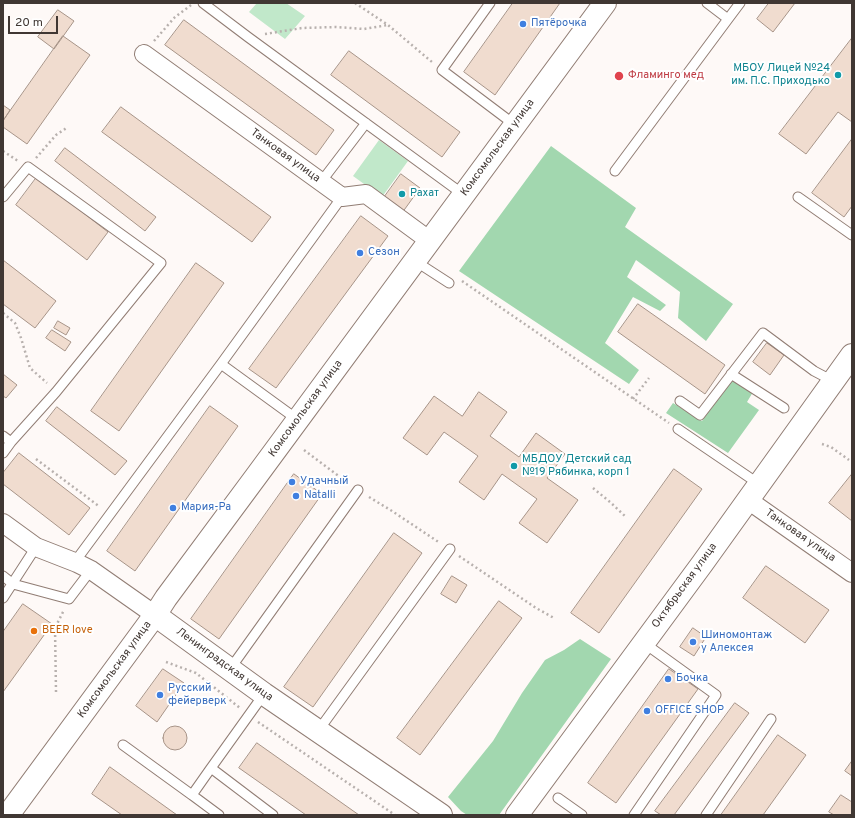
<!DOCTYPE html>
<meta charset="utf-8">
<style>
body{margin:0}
#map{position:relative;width:855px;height:818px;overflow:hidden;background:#fef9f7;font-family:Overpass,sans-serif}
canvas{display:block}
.frame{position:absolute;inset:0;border:4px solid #403733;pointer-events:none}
.scale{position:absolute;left:8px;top:16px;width:50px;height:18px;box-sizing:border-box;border:2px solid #403733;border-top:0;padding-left:5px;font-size:12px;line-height:14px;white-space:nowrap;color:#403733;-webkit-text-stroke:3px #fff;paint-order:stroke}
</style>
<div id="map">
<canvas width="855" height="818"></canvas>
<div class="frame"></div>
<div class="scale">20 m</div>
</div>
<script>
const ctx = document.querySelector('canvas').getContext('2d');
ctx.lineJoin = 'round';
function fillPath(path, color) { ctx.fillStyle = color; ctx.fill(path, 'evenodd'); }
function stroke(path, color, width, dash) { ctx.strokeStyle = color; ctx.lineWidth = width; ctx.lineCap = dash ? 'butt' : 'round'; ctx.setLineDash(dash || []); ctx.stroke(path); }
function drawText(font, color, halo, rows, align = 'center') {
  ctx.font = font + ' Overpass,sans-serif'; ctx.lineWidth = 4; ctx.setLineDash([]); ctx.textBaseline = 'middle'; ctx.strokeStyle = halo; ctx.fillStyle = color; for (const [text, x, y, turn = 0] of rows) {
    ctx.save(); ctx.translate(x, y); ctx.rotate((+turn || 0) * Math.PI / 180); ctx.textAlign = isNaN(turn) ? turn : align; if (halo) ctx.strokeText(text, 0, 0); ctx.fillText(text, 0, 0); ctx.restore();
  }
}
fillPath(new Path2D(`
 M257,3H286L305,16L285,39L249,12Z
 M379,140L408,161L382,197L353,176Z`), '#c1e8ca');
fillPath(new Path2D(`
 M551,146L636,208L625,227L733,304L706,341L678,318L680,292L636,260L627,277L666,305L660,311L633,297L605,343L639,370L629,384L459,271Z
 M732,378L753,392L747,402L759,410L728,453L666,413L673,403L702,421Z
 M580,639L611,659L499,815H467L461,811L448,797L493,741L522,693L545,660L564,650Z`), '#a2d7af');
const building = new Path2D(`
 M513,3H560L495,95L464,72Z
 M769,3H795L773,32L757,19Z
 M58,10L74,21L54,49L38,37Z
 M184,20L334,130L316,155L165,45Z
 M63,36L90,55L27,144L3,127V121Z
 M852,38V122L838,112L806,154L779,134Z
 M349,51L460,132L442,157L331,75Z
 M3,105L10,110L3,121Z
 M121,107L271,217L252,242L102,132Z
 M852,139V206L844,217L812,193Z
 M65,148L156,217L145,231L55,161Z
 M401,174L420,188L402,213L383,199Z
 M37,177L108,232L87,260L16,205Z
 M361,216L388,236L276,388L249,369Z
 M3,260L56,301L35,328L3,304Z
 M196,263L224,283L119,431L91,411Z
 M638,304L725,365L705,394L618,332Z
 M58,321L70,328L66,335L54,328Z
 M52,330L71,342L65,351L46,338Z
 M767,343L784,355L770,375L753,362Z
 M3,374L17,385L6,398L3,396Z
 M479,392L507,412L490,436L519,457L536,433L565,454L547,478L578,500L547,543L519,523L537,499L502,474L484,500L459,482L478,456L444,432L427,455L403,438L434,396L462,416Z
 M210,406L238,426L135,571L107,551Z
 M57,407L127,461L115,475L46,421Z
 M19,453L90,508L69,535L3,484V473Z
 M674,469L702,489L599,633L571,613Z
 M294,474L322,494L219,639L191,619Z
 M852,474V521L829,503Z
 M394,533L422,553L313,707L284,687Z
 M766,566L829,610L805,643L743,598Z
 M452,576L467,585L456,603L441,594Z
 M499,601L522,618L420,755L397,738Z
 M23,604L52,624L3,692V632Z
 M693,628L706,637L694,656L680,647Z
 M163,669L184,683L157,722L136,706Z
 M669,669L698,689L616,803L588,783Z
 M735,703L749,713L674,815H661L655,811Z
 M163 738a12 12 0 1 1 24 0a12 12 0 1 1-24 0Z
 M778,735L806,755L763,815H721Z
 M257,743L359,815H306L239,768Z
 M852,761V776L845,771Z
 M110,767L177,815H122L92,794Z
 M841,795L852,802V815H834L829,812Z`);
fillPath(building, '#f0dccf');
stroke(building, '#a79488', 1);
const service = new Path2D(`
 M203,3L248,37L464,195
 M490,3L442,70L515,125
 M707,3L728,19L740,3
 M615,171L728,19
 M321,182L366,123
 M3,197L28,167L161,263L56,392L11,442L3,436
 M798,197L852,235
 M415,261L449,283
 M221,364L298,420
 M731,374L784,408
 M680,401L700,415L763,333L814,371L833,381
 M678,429L759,484
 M3,453L11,442
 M74,563L221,364L342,197
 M3,576L13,584L69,599L91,570
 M3,598L36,547
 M230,669L358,490
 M264,694L211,768L273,815
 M318,731L450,549
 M123,745L192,795
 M211,768L192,795L219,815
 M558,798L582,815
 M634,815L716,695L644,643
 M706,815L771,719`);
const minor = new Path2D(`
 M144,54L342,197L366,194L430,241
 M748,500L852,573
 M3,523L36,547L77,563L91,570L155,615`);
const tertiary = new Path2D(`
 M155,615L264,694L441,815`);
const secondary = new Path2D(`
 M8,815L155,615L166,598C313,400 459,201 605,3
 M517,815L702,564L852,355`);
stroke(service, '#917d74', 11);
stroke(minor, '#917d74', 20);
stroke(tertiary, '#917d74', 24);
stroke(secondary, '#917d74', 24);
stroke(new Path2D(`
 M355,3L388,25L432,62
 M265,34L302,28L336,27L364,29L388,25
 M154,41L175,17L191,5
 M3,151L18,161
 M36,158L56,135L68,127
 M462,281L669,423
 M3,313L15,323L21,338L30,368L47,383
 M633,399L649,378
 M822,444L831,447L849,460
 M304,450L348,483
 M36,459L100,507
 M593,488L610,502L626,517
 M369,497L392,511L440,543
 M459,556L536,608L554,618
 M166,662L196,673L240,708
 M56,692L55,628L64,610
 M258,722L395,815`), '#b8b1ae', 2.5, [2, 3]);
stroke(service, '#fff', 9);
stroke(minor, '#fff', 18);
stroke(tertiary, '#fff', 22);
stroke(secondary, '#fff', 22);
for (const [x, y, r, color] of [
 [523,24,4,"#3f7fe0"],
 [838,75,4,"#0f9aa8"],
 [619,76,5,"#e0444e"],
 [402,194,4,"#0f9aa8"],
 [360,253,4,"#3f7fe0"],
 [514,466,4,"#0f9aa8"],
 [292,482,4,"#3f7fe0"],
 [296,496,4,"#3f7fe0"],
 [173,508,4,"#3f7fe0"],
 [34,631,4,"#e8710a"],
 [693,642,4,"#3f7fe0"],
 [668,679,4,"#3f7fe0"],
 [160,695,4,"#3f7fe0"],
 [647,711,4,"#3f7fe0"]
]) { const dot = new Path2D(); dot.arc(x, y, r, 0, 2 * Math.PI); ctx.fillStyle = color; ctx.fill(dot); stroke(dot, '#fff', 1.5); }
drawText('11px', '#366cbe', '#fff', [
 ["Пятёрочка",531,24],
 ["Сезон",368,253],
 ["Удачный",300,482],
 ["Natalli",304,496],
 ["Мария-Ра",181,508],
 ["Шиномонтаж",701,636],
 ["у Алексея",701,649],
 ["Бочка",676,679],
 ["Русский",168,689],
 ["фейерверк",168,702],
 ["OFFICE SHOP",655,711]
], 'left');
drawText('11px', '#0d838f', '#fff', [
 ["МБОУ Лицей №24",830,69,"right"],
 ["им. П.С. Приходько",830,82,"right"],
 ["Рахат",410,194],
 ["МБДОУ Детский сад",522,460],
 ["№19 Рябинка, корп 1",522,473]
], 'left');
drawText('11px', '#be3a42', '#fff', [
 ["Фламинго мед",628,76]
], 'left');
drawText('11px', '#403733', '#fff', [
 ["Комсомольская улица",498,148,-54],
 ["Танковая улица",285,156,36],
 ["Комсомольская улица",306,409,-54],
 ["Танковая улица",800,536,35],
 ["Октябрьская улица",685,586,-54],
 ["Ленинградская улица",224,665,36],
 ["Комсомольская улица",115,670,-54]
]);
drawText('11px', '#c56008', '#fff', [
 ["BEER love",42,631]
], 'left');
</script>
